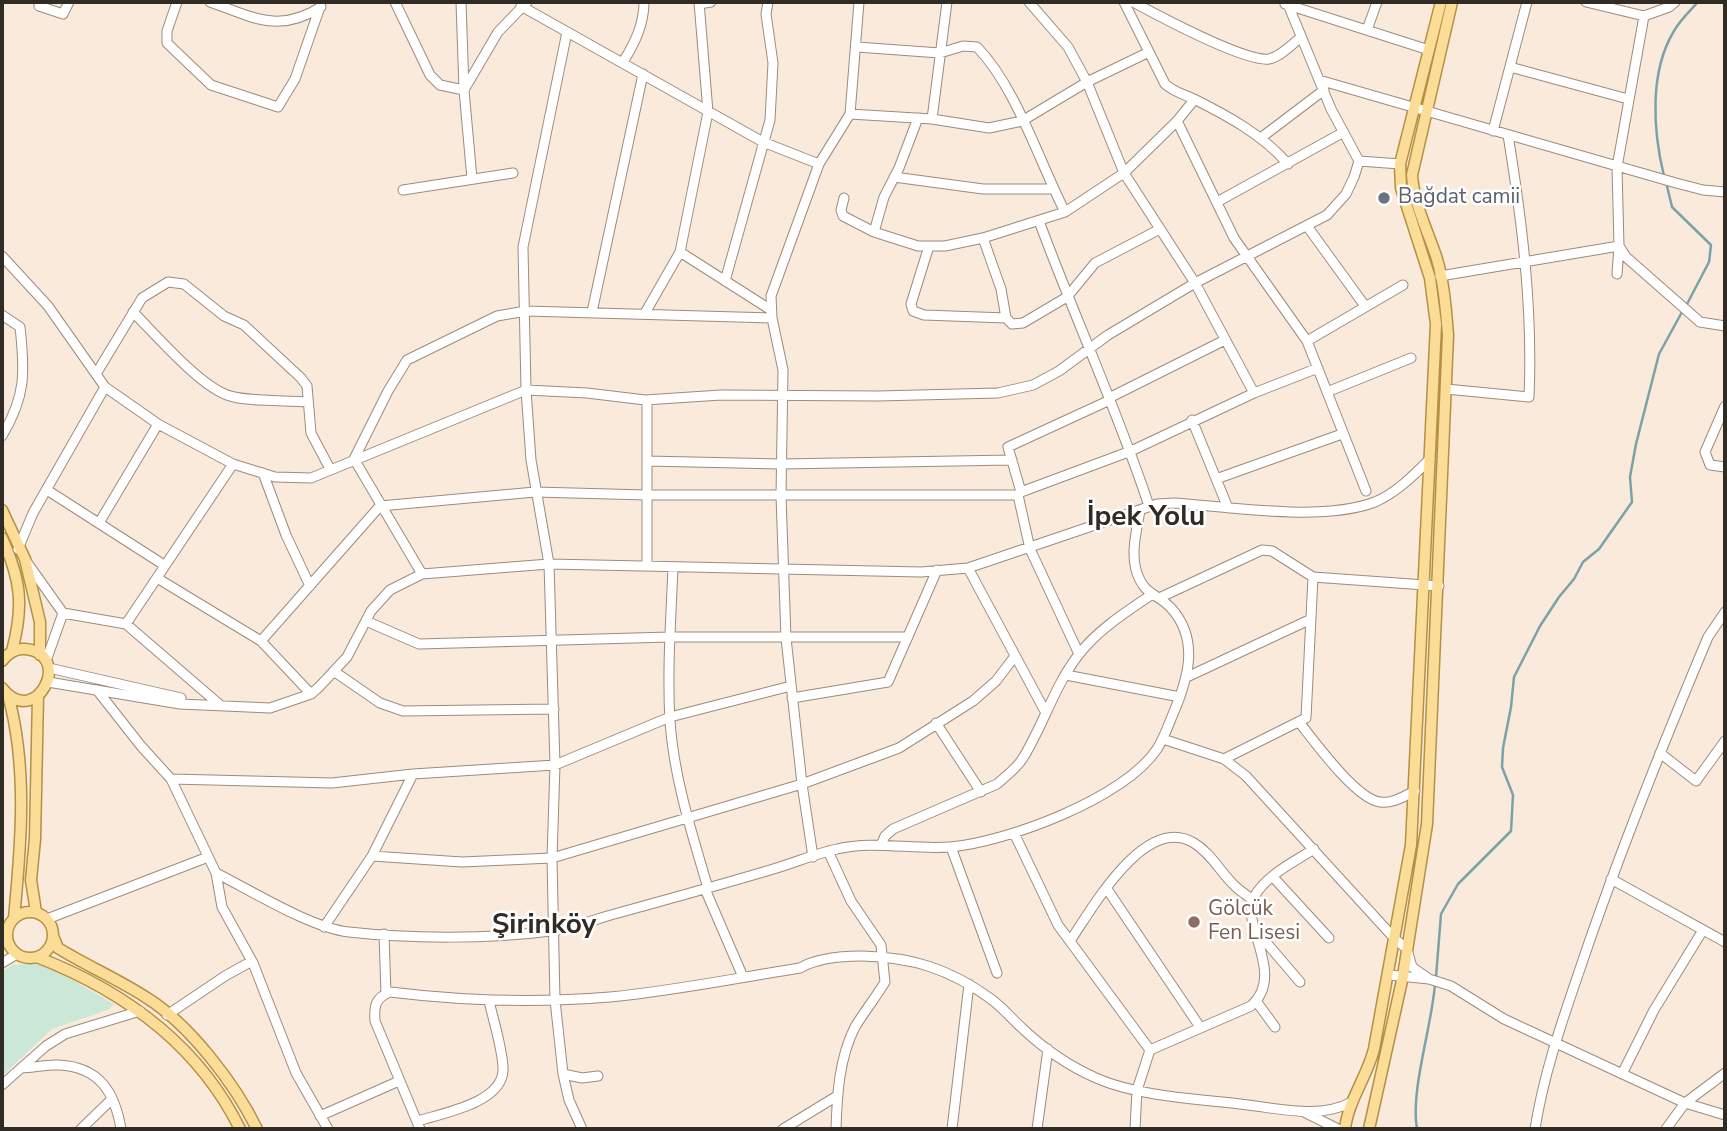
<!DOCTYPE html>
<meta charset="utf-8">
<style>
body{margin:0}
#map{position:relative;width:1727px;height:1131px;overflow:hidden;background:#faeadb;font-family:"Nunito Sans",sans-serif}
canvas{display:block}
.frame{position:absolute;inset:0;border:4px solid #312b25;pointer-events:none}
</style>
<div id="map">
<canvas width="1727" height="1131"></canvas>
<div class="frame"></div>
</div>
<script>
const ctx = document.querySelector('canvas').getContext('2d');
ctx.lineJoin = 'round';
function fillPath(path, color) { ctx.fillStyle = color; ctx.fill(path, 'evenodd'); }
function stroke(path, color, width, dash) { ctx.strokeStyle = color; ctx.lineWidth = width; ctx.lineCap = dash ? 'butt' : 'round'; ctx.setLineDash(dash || []); ctx.stroke(path); }
function drawText(font, color, halo, rows, align = 'center') {
  ctx.font = font + ' "Nunito Sans",sans-serif'; ctx.lineWidth = 5; ctx.setLineDash([]); ctx.textBaseline = 'middle'; ctx.strokeStyle = halo; ctx.fillStyle = color; for (const [text, x, y, turn = 0] of rows) {
    ctx.save(); ctx.translate(x, y); ctx.rotate((+turn || 0) * Math.PI / 180); ctx.textAlign = isNaN(turn) ? turn : align; if (halo) ctx.strokeText(text, 0, 0); ctx.fillText(text, 0, 0); ctx.restore();
  }
}
fillPath(new Path2D(`
 M31,963L48,966L114,1004L110,1009L52,1029L2,1076V971L13,965Z`), '#cbe7d7');
stroke(new Path2D(`
 M1664,176C1653,131 1649,72 1674,31C1680,20 1690,11 1698,2
 M1666,182L1672,207L1711,245L1709,262L1686,306
 M1436,977L1441,914L1458,884L1511,831L1513,795L1502,767L1503,748L1511,707L1514,677L1540,626L1559,597L1574,579L1583,562L1599,549L1632,502L1630,477L1636,444L1659,354L1682,312
 M1417,1129C1410,1091 1432,1026 1435,984`), '#7ba1a9', 2.5);
const minor = new Path2D(`
 M40,2L39,6L63,14L69,2
 M177,2L167,31V43L211,85L278,107L295,79L320,7
 M210,2C253,17 278,34 321,7
 M395,2L430,75L440,85L464,90L498,32L527,2
 M461,2L464,90L472,179
 M1029,2L1068,47L1087,82L1124,173L1195,283L1254,393
 M1124,2L1165,84C1174,92 1183,94 1194,99C1228,116 1263,135 1288,164
 M1133,2C1157,15 1245,62 1269,59C1280,57 1291,45 1300,38
 M1287,2L1331,109L1359,161L1400,164
 M699,4L711,2
 M1285,4L1429,50
 M521,6L763,142L819,164
 M1644,16L1669,7L1675,2
 M1367,30L1377,2
 M567,32L523,247L526,390L531,460L549,564L555,765L552,858L555,1000L563,1074L569,1100L582,1129
 M857,47L940,53L963,46L977,47C1016,87 1039,161 1065,212
 M623,62C635,43 644,24 644,2
 M1510,67L1628,99
 M1319,80L1676,183L1703,190L1725,192
 M850,114L932,119L989,128L1022,121L1087,82L1149,52
 M918,118L899,168L884,197L874,232L918,246H945L983,238L1065,212L1124,173L1177,121L1194,100
 M932,119L947,2
 M1177,121L1234,238L1307,341L1366,491
 M1493,131L1527,2
 M1262,137L1324,90
 M894,177L983,189H1053
 M403,190L513,173
 M844,198L841,210L843,216L874,232
 M1217,202L1342,133
 M1039,221C1074,316 1117,409 1149,506
 M1307,226L1365,306
 M983,238L1001,289L1006,318
 M929,246L911,304L913,311L924,315L1006,318L1012,324L1023,323L1067,297L1095,263L1160,229
 M1619,246L1626,257L1700,322L1725,326
 M680,252L771,310
 M2,256L48,306L105,387L158,424L233,464L275,477L311,478L526,390L587,393L645,400L721,395L878,396L998,393L1033,385L1059,371L1108,335L1195,283L1327,215L1346,194L1354,177L1359,161
 M1617,274L1619,246
 M1440,276L1619,246L1617,167L1644,16L1586,2
 M725,281L770,120L773,63L766,14L768,2
 M133,312C156,335 198,384 227,395C245,402 287,400 308,402
 M592,312L643,74
 M645,313L680,252L708,112L699,2
 M2,315L20,327C25,372 26,396 2,436
 M1307,341L1403,285
 M96,374L142,298L168,282L184,284L224,316L244,325L301,378L307,386L311,433L330,469
 M1446,389L1529,397C1533,309 1522,221 1508,135
 M1327,392L1411,358
 M1109,398L1225,340
 M647,400V566
 M1725,406L1705,452L1710,465L1725,467
 M1192,420L1228,508
 M647,461L781,464L1012,460
 M263,473L286,535L310,586
 M1216,479L1342,434
 M47,490L164,565
 M1021,492L1008,447L1110,400
 M1018,495L1030,549L1079,654
 M99,523L158,424
 M18,549L33,513L105,387
 M26,561L63,613L46,661
 M673,567C671,618 667,670 670,722C674,778 692,834 708,888
 M968,568L1046,713
 M422,574L354,459L388,391L407,360L497,316L526,311L772,318
 M157,578L261,641L311,694
 M1159,598L1262,550L1272,551L1313,577L1439,586
 M63,613L126,624L220,705
 M366,621L419,644L670,637H908
 M126,624L233,464
 M261,641L380,506L535,492L647,495H1018L1021,492L1131,451L1254,393L1318,368
 M49,668L181,698
 M335,672L380,703L403,711L554,709
 M1066,675L1180,697
 M1187,677L1309,620
 M48,682L180,704L270,708L311,694L319,687L347,657L371,611L390,590L422,574L549,564L921,572L968,568L1157,504L1175,503C1232,507 1322,522 1375,502C1396,493 1414,475 1430,459
 M97,690L141,746L171,779L216,873L222,907L253,963L296,1073L328,1129
 M792,698L888,682L937,570
 M1299,722C1314,741 1356,799 1380,802C1393,804 1404,796 1415,791
 M936,723L981,792
 M1163,739L1224,759L1246,776L1395,939L1407,949L1412,967L1429,979
 M1660,753L1696,781L1725,741
 M1224,759L1306,718L1313,577
 M171,779L332,783L413,774L555,765L670,717L791,686
 M1014,833L1058,925L1150,1050
 M881,845L885,836L893,829L997,784C1006,776 1017,768 1023,758C1044,724 1055,684 1080,653C1099,629 1126,612 1151,595
 M951,847L997,973
 M828,851L851,901L881,945L885,982C876,997 864,1012 855,1027C839,1058 837,1096 836,1129
 M372,856L462,862L552,858L802,784L899,748L973,701L996,681L1015,656
 M813,857L802,784L786,638L781,496L783,370L772,318L771,296L819,164L850,114L859,2
 M216,873C252,891 311,928 349,932C410,939 490,939 551,931C573,928 596,919 618,913C669,899 720,885 770,870C792,864 814,854 837,849C874,840 912,850 950,847C1007,842 1125,798 1157,749C1164,738 1168,726 1173,714C1188,679 1200,640 1171,608C1157,593 1145,596 1137,573C1130,553 1137,530 1140,510
 M1273,877L1329,938
 M1611,879L1725,942
 M705,889L743,977
 M1107,889L1200,1027
 M47,919L208,857
 M324,927L372,856L413,774
 M1258,933L1300,982
 M384,934L386,994
 M1070,941C1092,909 1145,813 1194,843C1211,853 1221,873 1235,886C1240,891 1246,895 1252,899
 M2,942L7,936
 M2,963L17,954
 M1389,975L1429,979L1451,986L1504,1019L1685,1103L1725,1115
 M1256,1001L1275,1027
 M167,1015L225,976L252,961
 M21,1068C34,1068 47,1064 59,1065C100,1067 115,1093 121,1129
 M563,1074L582,1078L598,1076
 M1622,1074L1654,1010L1703,930
 M2,1085L46,1046L65,1034L140,1011
 M1306,1113L1338,1129
 M320,1116L399,1081
 M418,1121C443,1113 501,1103 503,1071C504,1054 493,1019 489,1001
 M81,1129L112,1099
 M420,1129L375,1021C374,1006 375,998 390,992C463,1001 537,1003 610,997C673,991 737,978 800,968C817,958 843,956 862,956C912,957 950,969 991,999C1002,1007 1011,1018 1022,1028C1043,1048 1069,1066 1096,1078C1139,1097 1201,1099 1248,1105C1282,1109 1320,1119 1352,1102
 M783,1129L837,1096
 M952,1129L969,984
 M1037,1129L1048,1049
 M1135,1129L1137,1090L1150,1050L1251,1006C1287,974 1239,923 1254,897C1266,875 1294,862 1314,849
 M1535,1129C1544,1071 1564,1016 1583,960C1620,851 1663,744 1708,637L1725,612
 M1666,1129L1685,1103L1725,1073`);
const major = new Path2D(`
 M2,510L25,559L40,622V655
 M2,538C21,580 24,606 12,651
 M2,661C8,653 15,648 25,649C75,653 36,731 2,688
 M8,695C28,767 21,845 14,918
 M36,912L31,880L35,839L38,696
 M7 935a23 23 0 1 1 46 0a23 23 0 1 1-46 0Z
 M53,936L58,948C87,966 118,979 147,998C190,1025 235,1084 257,1129
 M37,957C124,991 198,1044 240,1129
 M1345,1129C1348,1101 1367,1077 1374,1049L1411,845L1436,324L1430,278L1401,188L1400,164L1441,2
 M1369,1129L1403,976L1427,824L1448,335C1446,310 1444,283 1437,259C1428,231 1414,205 1412,175L1452,2`);
stroke(minor, '#9b8c7e', 11);
stroke(major, '#b49044', 13);
stroke(minor, '#fff', 9);
stroke(major, '#fcdd98', 10);
for (const [x, y, r, color] of [
 [1384,198,7,"#6b7280"],
 [1194,922,7,"#8d6e63"]
]) { const dot = new Path2D(); dot.arc(x, y, r, 0, 2 * Math.PI); ctx.fillStyle = color; ctx.fill(dot); stroke(dot, '#fff', 2.5); }
drawText('21px', '#5b616d', '#fff', [
 ["Bağdat camii",1398,198]
], 'left');
drawText('21px', '#785e54', '#fff', [
 ["Gölcük",1208,910],
 ["Fen Lisesi",1208,934]
], 'left');
drawText('bold 28px', '#312b25', '#fff', [
 ["İpek Yolu",1146,518],
 ["Şirinköy",544,926]
]);
</script>
